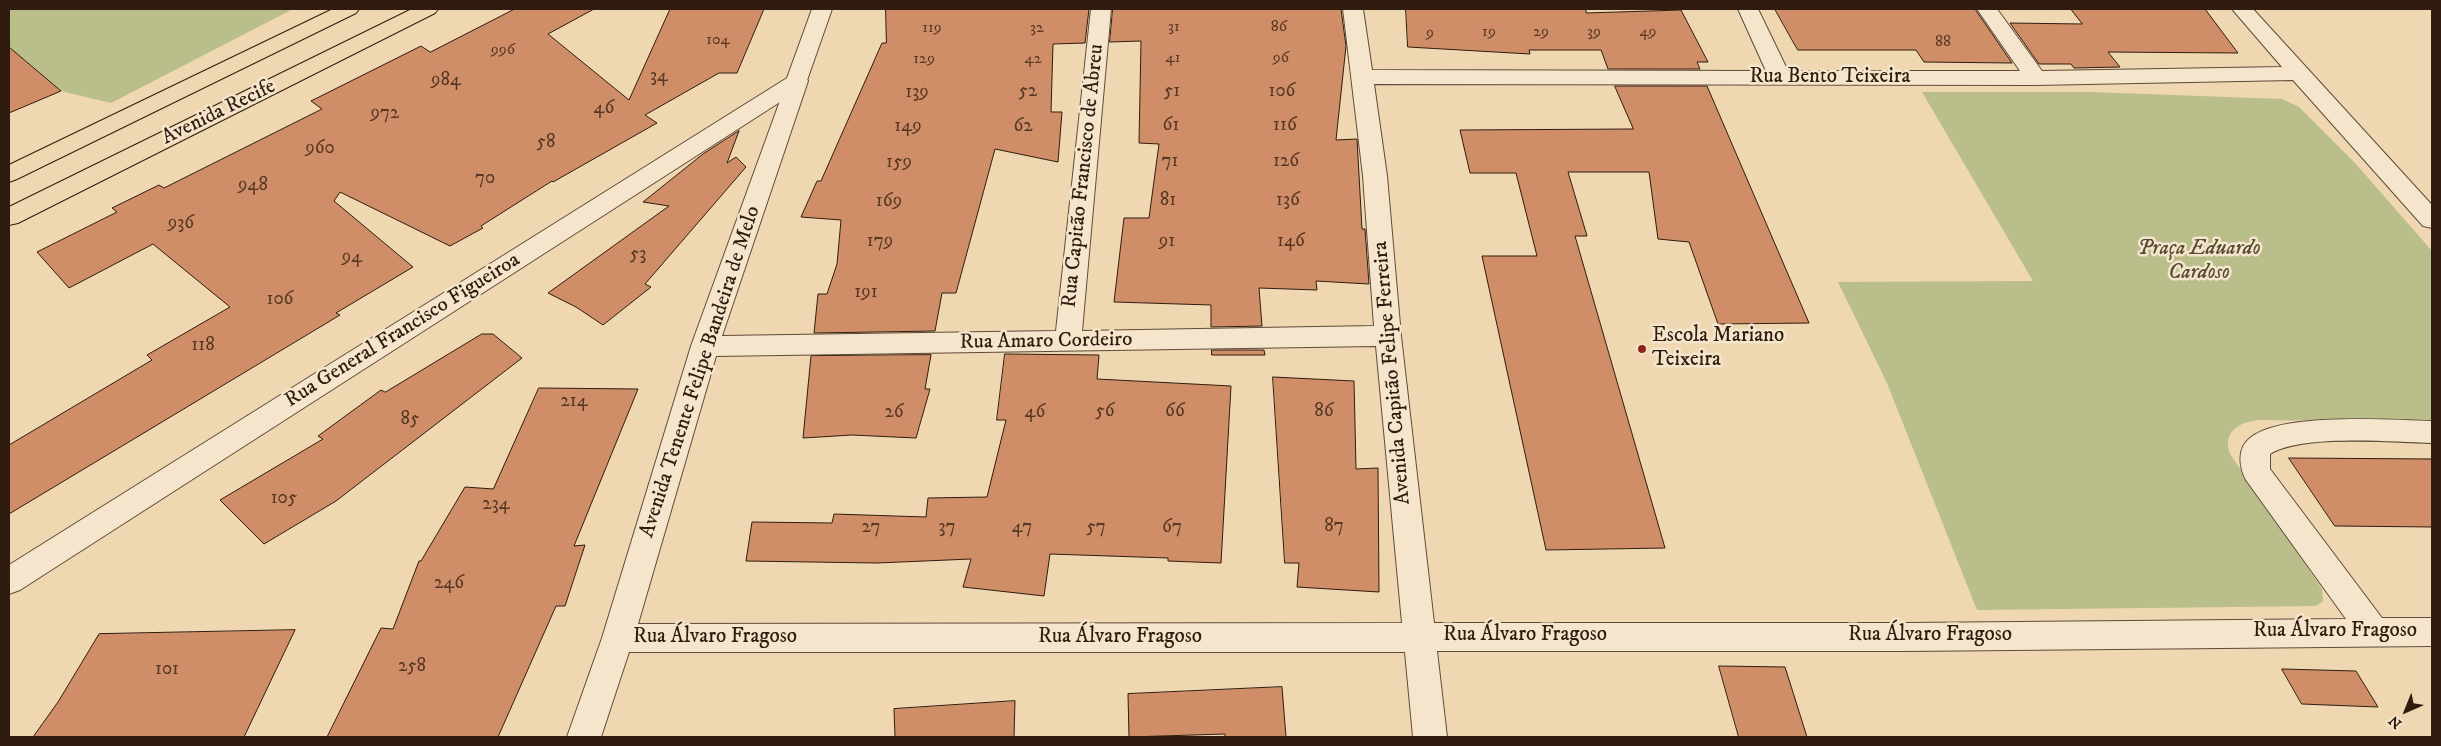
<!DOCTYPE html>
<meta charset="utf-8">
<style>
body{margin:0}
#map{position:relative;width:2441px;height:746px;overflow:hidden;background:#eed7b1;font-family:"IM FELL DW Pica",serif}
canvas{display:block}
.frame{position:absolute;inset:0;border:10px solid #2f1c0e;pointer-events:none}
.north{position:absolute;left:2381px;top:686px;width:50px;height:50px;-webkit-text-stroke:4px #f4e5cc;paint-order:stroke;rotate:224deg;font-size:14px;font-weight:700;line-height:20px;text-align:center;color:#2f1c0e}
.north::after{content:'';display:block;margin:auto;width:18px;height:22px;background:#2f1c0e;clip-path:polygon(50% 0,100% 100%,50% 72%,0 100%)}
</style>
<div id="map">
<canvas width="2441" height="746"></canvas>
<div class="frame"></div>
<div class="north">N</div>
</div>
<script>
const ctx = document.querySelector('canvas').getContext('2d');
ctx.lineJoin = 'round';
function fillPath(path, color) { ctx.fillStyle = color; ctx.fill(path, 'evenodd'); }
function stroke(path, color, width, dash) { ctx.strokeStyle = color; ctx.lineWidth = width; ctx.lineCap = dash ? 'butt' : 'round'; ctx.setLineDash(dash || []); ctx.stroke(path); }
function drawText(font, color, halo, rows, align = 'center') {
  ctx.font = font + ' "IM FELL DW Pica",serif'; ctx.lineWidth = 5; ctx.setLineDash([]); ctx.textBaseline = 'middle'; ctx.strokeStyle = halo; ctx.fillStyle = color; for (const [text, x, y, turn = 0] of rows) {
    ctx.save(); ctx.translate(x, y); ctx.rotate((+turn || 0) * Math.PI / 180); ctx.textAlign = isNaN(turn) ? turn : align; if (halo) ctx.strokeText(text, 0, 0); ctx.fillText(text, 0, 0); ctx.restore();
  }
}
fillPath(new Path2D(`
 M9,9H293L111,103L61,91L9,47Z
 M1922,92H2090L2282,99L2299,107L2355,163L2432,251V422L2259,420C2239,422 2222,432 2230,454L2322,589L2323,601L2316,606L1977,610L1887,383L1838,282L2033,281Z`), '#b9be8b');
const building = new Path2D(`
 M515,9H594L548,34L629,100L670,9H764L737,73H719L645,115L657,123L553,182L552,181L481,226L483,228L450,246L340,192L334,201L413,267L336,313L340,315L9,514V445L152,360L147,355L230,307L153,244L69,288L37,252L117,212L112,208L159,185L164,188L322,109L311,101L421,46L430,52Z
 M886,9H1089L1085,43L1053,44L1051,112H1062L1058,162L995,149L956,293H942L935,331L814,333L818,294H827L837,264L841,220L801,217L817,181H821L882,43H886Z
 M1113,9H1341L1346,46L1336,140L1357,139L1362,229H1365L1369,284L1316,281L1317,290L1259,288L1262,326L1211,327V305L1114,302L1124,218H1149L1159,144L1139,143L1141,41L1110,42Z
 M1406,9H1586V13L1681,10L1708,62H1697L1700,69H1608L1601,50H1529L1530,54L1408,47Z
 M1775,9H1975L2012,63L1924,62L1916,50H1798Z
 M2071,9H2205L2238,53L2108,52L2120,67L2074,68L2071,64H2039L2010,23L2082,24Z
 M9,47L61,91L9,113Z
 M1615,86H1707L1809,323L1718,324L1689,242L1658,239L1649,172H1568L1587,236H1575L1665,548L1546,550L1482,256H1537L1516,173H1470L1460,130L1633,129Z
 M739,131L727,163L736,157L746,167L645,284L651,287L603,325L576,307L548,293L669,206L643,202L703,154Z
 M482,334H493L522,358L336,501L264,544L220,500L323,439L318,436L381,390L385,392Z
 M1212,350H1264L1265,355H1212Z
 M1005,354L1099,355L1097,379L1231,386L1221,563L1168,561V558L1050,554L1044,596L963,587L971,559L877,563L746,561L752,522L832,523L834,514L926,517L928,498L987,497L1006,420H997Z
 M931,355L925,389H930L916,438L852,435L803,438L811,356Z
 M1273,377L1354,381L1356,469L1378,468L1379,592L1297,587L1299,563H1285Z
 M539,388L638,389L574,546L585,545L565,606H556L498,737H327L381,628L393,629L419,561H421L465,487L493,489Z
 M2289,458L2432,459V527L2335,526Z
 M295,630L244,737H33L58,702L99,634Z
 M1719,666L1785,667L1807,737H1739Z
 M2282,669L2356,671L2378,707L2302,704Z
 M1282,687L1286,737H1225V734L1129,737L1128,694Z
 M1015,701L1014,737H895L894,709Z`);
fillPath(building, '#d08e68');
stroke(building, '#2f1c0e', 1);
const minor = new Path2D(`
 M1091,9H1111L1082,331L1374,326L1363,176L1343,9H1363L1372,70L1766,71L1738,9H1758L1788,71H2020L1977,9H1997L2042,71L2282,67L2232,9H2253L2432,205V228L2423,226L2293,80L2036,85L1374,84L1387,176L1401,336L1434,623H1907L2346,619L2246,480C2239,467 2237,448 2250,438C2281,412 2391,420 2432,421V443C2392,442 2302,434 2270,454V469L2382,618H2432V646L1907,651H1437L1447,737H1413L1405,652H629L601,737H567L602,638L691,346L789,76L797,74L805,76L808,81L722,336L1056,331ZM1376,346L1402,623L638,624L716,356Z`);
const tertiary = new Path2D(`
 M812,9H832L805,86L20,590L9,594V565L787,78Z`);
const primary = new Path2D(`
 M333,9H359L356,13L17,179L9,182V165Z
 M412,9H438L435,13L18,223L9,225V207Z`);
stroke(minor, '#5f4b37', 2);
stroke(tertiary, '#5f4b37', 2);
stroke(primary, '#2f1c0e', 2);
fillPath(minor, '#f4e5cc');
fillPath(tertiary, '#f4e5cc');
fillPath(primary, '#eed7b1');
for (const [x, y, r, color] of [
 [1642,349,5,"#8f2418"]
]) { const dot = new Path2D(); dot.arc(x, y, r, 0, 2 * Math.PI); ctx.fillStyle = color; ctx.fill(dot); stroke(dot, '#f4e5cc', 2); }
drawText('16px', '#573824', null, [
 ["31",1174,28],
 ["86",1279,28],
 ["119",932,29],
 ["32",1037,29],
 ["19",1489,33],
 ["29",1541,33],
 ["39",1594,33],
 ["49",1648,33],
 ["9",1430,34],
 ["104",718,41],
 ["88",1943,43],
 ["996",503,51],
 ["41",1173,59],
 ["96",1281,59],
 ["129",924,60],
 ["42",1033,60]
]);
drawText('19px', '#573824', null, [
 ["34",659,77],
 ["984",446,81],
 ["52",1028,92],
 ["51",1172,92],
 ["106",1282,92],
 ["139",917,93],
 ["46",604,109],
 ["972",385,114],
 ["61",1171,126],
 ["116",1285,126],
 ["149",908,127],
 ["62",1023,127],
 ["58",546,143],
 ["960",320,149],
 ["71",1170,162],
 ["126",1286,162],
 ["159",899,163],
 ["70",485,179],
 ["948",253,186],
 ["81",1168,201],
 ["136",1288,201],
 ["169",889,202],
 ["936",181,224],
 ["179",880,242],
 ["91",1167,242],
 ["146",1291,242],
 ["53",638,255],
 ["94",352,258],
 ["191",866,293],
 ["106",280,300],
 ["118",203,346],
 ["214",574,402],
 ["56",1105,412],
 ["66",1175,412],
 ["86",1324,412],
 ["26",894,413],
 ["46",1035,413],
 ["85",410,420],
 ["105",284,499],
 ["234",496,505],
 ["87",1334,527],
 ["27",871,528],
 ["37",947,528],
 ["47",1022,528],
 ["57",1096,528],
 ["67",1172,528],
 ["246",449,584],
 ["258",412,667],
 ["101",167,670]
]);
drawText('21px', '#2f1c0e', '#f4e5cc', [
 ["Rua Bento Teixeira",1830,78],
 ["Avenida Recife",219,113,-26],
 ["Rua Capitão Francisco de Abreu",1084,176,-84],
 ["Rua General Francisco Figueiroa",403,331,-32],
 ["Rua Amaro Cordeiro",1046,342,-1],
 ["Avenida Tenente Felipe Bandeira de Melo",701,372,-72],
 ["Avenida Capitão Felipe Ferreira",1393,373,-95],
 ["Rua Álvaro Fragoso",2335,632],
 ["Rua Álvaro Fragoso",1525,636],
 ["Rua Álvaro Fragoso",1930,636],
 ["Rua Álvaro Fragoso",715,638],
 ["Rua Álvaro Fragoso",1120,638]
]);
drawText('italic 21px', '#584d34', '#f4e5cc', [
 ["Praça Eduardo",2199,250],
 ["Cardoso",2199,274]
]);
drawText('21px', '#2f1c0e', '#f4e5cc', [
 ["Escola Mariano",1652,337],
 ["Teixeira",1652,361]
], 'left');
</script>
